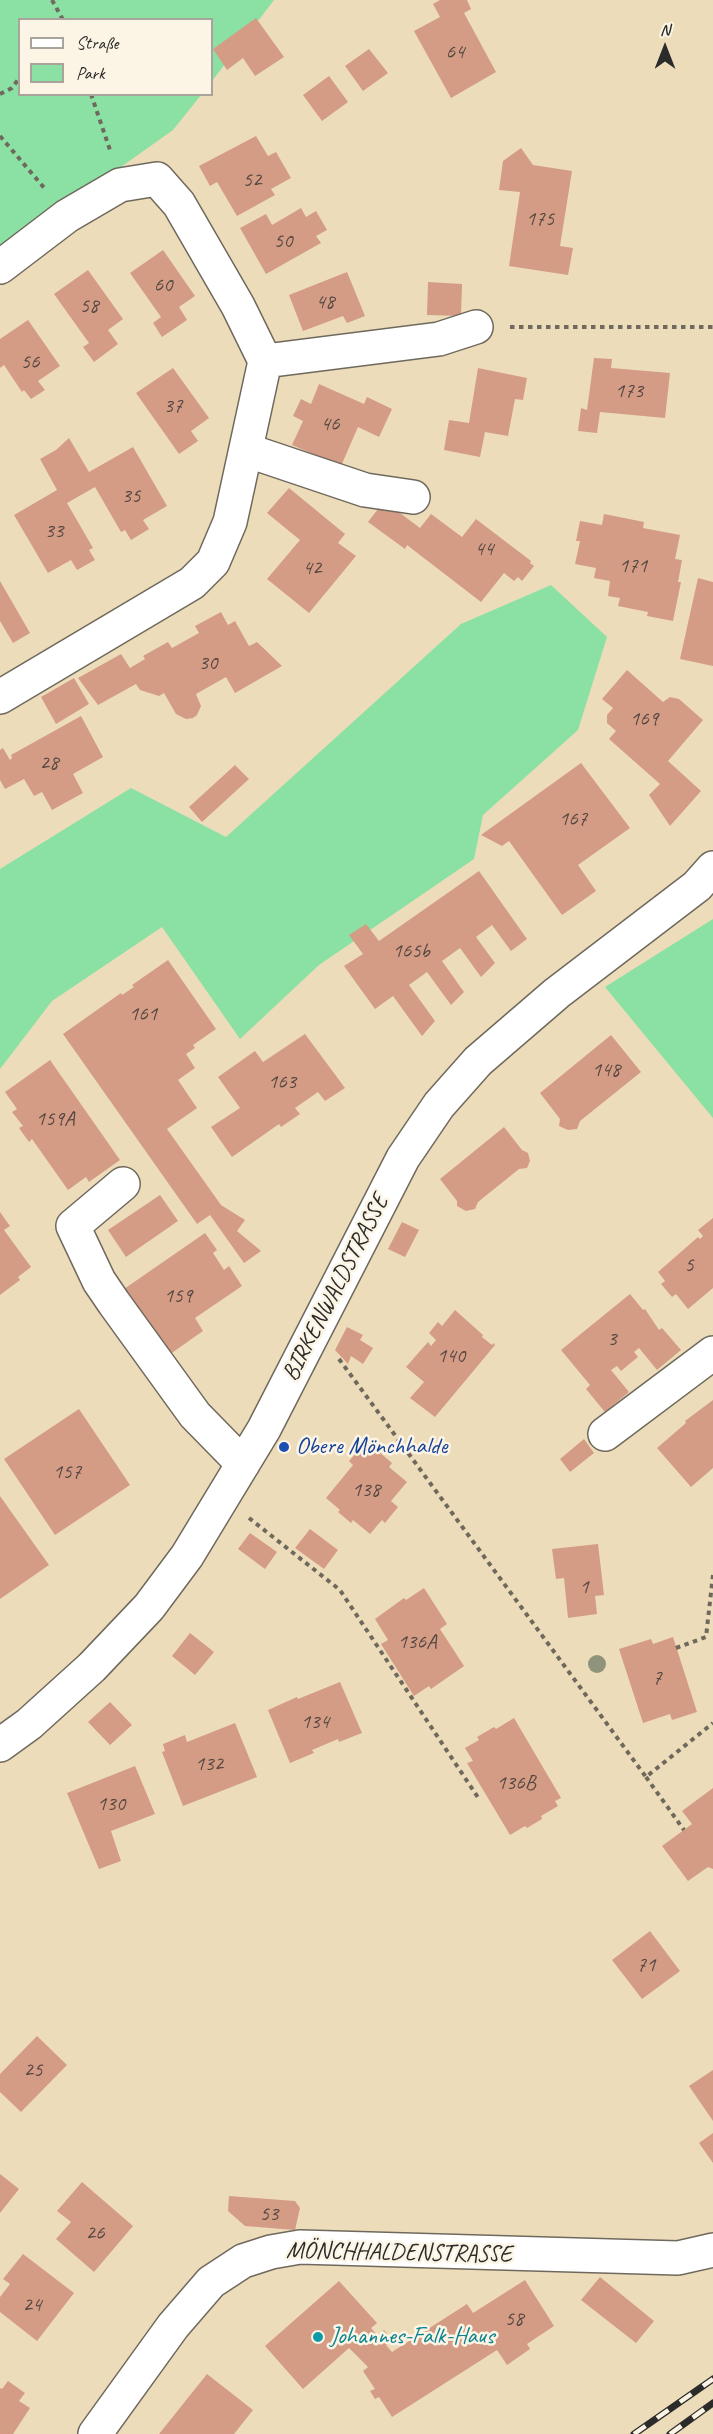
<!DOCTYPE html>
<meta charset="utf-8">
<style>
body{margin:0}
#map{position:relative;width:713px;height:2434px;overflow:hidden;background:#eddcba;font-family:Caveat,sans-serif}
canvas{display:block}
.legend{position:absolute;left:18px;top:18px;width:195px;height:78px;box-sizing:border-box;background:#fcf5e5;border:2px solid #a8a49b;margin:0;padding:8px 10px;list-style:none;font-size:18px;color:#2b2b2b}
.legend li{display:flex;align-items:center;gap:12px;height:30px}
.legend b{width:30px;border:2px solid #a8a49b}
.north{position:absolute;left:635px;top:18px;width:60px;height:60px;-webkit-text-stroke:4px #fcf5e5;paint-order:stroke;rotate:0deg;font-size:16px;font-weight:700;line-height:24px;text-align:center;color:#2b2b2b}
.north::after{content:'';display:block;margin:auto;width:21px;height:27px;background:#2b2b2b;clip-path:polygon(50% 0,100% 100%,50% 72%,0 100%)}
</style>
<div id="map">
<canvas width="713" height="2434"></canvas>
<ul class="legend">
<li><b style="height:8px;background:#fff"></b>Straße</li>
<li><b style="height:16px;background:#8be0a3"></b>Park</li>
</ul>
<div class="north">N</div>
</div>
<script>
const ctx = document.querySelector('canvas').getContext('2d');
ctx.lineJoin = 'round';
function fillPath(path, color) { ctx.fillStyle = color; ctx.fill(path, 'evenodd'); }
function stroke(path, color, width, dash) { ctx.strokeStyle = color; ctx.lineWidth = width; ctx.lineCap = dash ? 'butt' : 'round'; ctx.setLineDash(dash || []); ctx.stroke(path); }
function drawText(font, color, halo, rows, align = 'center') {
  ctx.font = font + ' Caveat,sans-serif'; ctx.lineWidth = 5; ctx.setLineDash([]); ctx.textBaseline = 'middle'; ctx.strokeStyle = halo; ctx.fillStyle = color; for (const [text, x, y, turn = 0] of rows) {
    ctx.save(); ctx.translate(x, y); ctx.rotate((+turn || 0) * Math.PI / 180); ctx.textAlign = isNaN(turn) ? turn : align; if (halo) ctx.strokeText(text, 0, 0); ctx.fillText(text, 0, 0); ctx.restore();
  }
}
fillPath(new Path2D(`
 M0,0H274L212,81V20H20V94L201,95L173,130L0,253Z
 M551,585L607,637L578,730L483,815L474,859L319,965L240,1039L162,927L52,1001L0,1069V869L131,788L226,837L461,624Z
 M713,919V1118L605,987Z`), '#8be0a3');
fillPath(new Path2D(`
 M440,0H467L471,9L464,13L496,72L451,98L414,31L440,17L433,4Z
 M256,18L284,57L255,76L243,58L227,70L213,49Z
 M369,49L388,73L363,91L345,66Z
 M329,76L348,102L322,121L303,95Z
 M256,136L268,156L276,152L291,178L271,189L275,195L237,216L217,182L210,186L199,166Z
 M521,148L533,165L572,171L560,246L573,248L568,275L509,266L520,192L499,190L503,161Z
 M301,208L306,217L316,211L327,230L316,236L321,243L266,274L240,228L266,214L272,225Z
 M163,250L195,296L179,307L187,320L162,337L153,323L161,317L130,273Z
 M88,270L123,319L108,330L118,344L94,362L83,347L89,343L54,294Z
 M347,272L365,316L347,323L343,316L303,331L289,295Z
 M428,282L462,284L461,316L427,315Z
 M28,320L60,366L38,381L45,390L31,399L24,390L22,392L4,365L0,368V339Z
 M594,358L612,359L611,368L670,373L665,418L600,412L597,433L578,431L581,408L587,410Z
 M173,368L209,418L191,431L198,441L179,454L136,393Z
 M478,368L527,378L523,400L515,399L508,436L485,432L480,457L444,450L449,420L469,423Z
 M319,384L364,404L367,397L392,409L379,437L358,427L341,466L292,445L303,421L293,416L301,399L311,404Z
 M69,438L89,472L133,447L167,506L143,520L149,529L131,540L125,530L121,532L95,487L67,503L93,548L89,550L95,560L77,570L71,560L48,573L14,515L57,490L40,459L56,450Z
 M289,488L345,534L338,543L356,556L309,613L267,579L300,540L267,513Z
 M384,501L420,528L431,514L462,537L476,519L531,561L530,563L534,566L522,581L518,577L514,581L504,573L481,602L407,545L405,549L368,522Z
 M604,514L644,522L643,528L680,535L675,559L682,560L678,582H681L673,621L647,616L648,612L618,606L620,598L608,596L610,581L594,578L596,568L575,564L580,541H576L580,521L602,525Z
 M698,578L713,582V666L680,659Z
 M0,581L30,633L13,643L0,621Z
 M221,612L228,625L235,621L249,646L257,642L282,666L235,693L226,677L196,694L201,706L197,715L193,718L186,719L176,714L164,693L159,696L140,690L136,684L98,705L78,678L121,654L130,668L145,659L143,656L168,642L172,648L199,633L195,626Z
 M627,670L663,702L670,697L679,699L703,720L668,761L701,791L670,826L649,795L660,784L609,739L616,731L607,723V715L613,708L602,699Z
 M74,678L89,704L56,724L41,697Z
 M81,716L103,757L73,774L83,793L52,810L42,792L34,796L24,779L5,789L0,780V750L3,748L10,760L12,758L11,755Z
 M581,763L630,828L578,865L596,891L562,915L509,841L502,846L481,835Z
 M235,765L249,779L202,822L189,807Z
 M479,871L527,939L511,951L492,925L476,937L495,963L481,977L460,948L442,961L464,992L451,1005L427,972L409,985L435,1021L422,1036L393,996L375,1009L344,966L363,954L349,935L366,924L379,941Z
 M168,960L216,1029L193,1045L195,1048L186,1054L195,1068L178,1080L197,1108L167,1129L221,1205L245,1220L237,1231L261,1251L244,1263L210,1215L197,1224L63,1034L121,993L122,995L134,987L132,985Z
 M305,1034L345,1088L325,1101L318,1092L295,1108L300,1114L281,1127L279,1124L232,1157L211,1127L240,1108L218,1077L255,1051L263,1062Z
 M611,1035L641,1072L580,1121L577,1129L568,1130L559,1126L560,1119L540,1093Z
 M50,1060L120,1160L89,1182L86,1177L68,1190L32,1139L29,1142L19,1128L23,1126L12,1112L17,1109L5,1092Z
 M504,1127L522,1150L528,1153L530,1161L527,1168L519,1169L478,1202L475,1209L466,1211L457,1206V1201L440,1179Z
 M160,1195L178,1221L126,1257L108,1230Z
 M0,1212L10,1226L4,1230L31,1267L18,1277L20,1280L0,1295Z
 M713,1218V1288L688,1309L676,1294L672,1297L661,1284L665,1281L658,1272L698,1237L700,1239L703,1236L698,1230Z
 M402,1222L419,1230L405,1257L388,1249Z
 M205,1233L217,1250L213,1253L224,1270L229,1266L242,1286L195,1318L203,1331L166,1357L124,1289Z
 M630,1294L643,1310L645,1309L659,1330L662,1328L681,1350L657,1370L639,1348L634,1352L638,1357L621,1371L617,1366L611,1370L629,1392L605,1412L586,1389L590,1385L561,1350Z
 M455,1310L483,1335L482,1337L492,1345L494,1343L495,1345L435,1417L410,1398L424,1382L406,1367L428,1342L431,1346L436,1340L429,1333L438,1322L442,1326Z
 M347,1327L363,1335L360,1340L373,1348L363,1364L351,1356L348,1364L335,1350Z
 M713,1400V1468L691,1487L657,1448L686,1423L685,1421Z
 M79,1409L130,1485L55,1535L4,1459Z
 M584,1439L594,1453L570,1472L560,1459Z
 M366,1441L392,1463L389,1467L407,1482L391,1501L398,1507L385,1523L382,1520L370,1534L353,1520L351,1523L338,1512L340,1510L326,1498L353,1465L349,1461Z
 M0,1496L49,1565L0,1599Z
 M310,1529L338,1550L324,1569L295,1548Z
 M250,1533L277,1552L265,1569L238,1549Z
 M598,1544L604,1595L595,1596L597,1614L568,1618L564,1578L556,1579L552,1549Z
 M424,1588L447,1624L440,1629L464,1666L431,1689L429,1686L414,1696L381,1644L388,1640L375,1619L404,1598L406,1600Z
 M190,1633L214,1652L195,1675L172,1656Z
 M673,1637L697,1712L672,1720L670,1714L643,1723L619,1649L651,1639L653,1644Z
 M340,1682L362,1733L339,1742L338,1739L312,1750L314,1753L290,1763L268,1710L297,1697L298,1699Z
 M110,1702L132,1725L110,1745L88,1722Z
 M514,1718L561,1798L555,1801L558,1806L541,1816L542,1819L527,1828L525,1826L510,1835L467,1763L473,1761L465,1748L479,1740L477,1737L494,1727L496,1729Z
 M235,1723L257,1777L183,1806L162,1752L165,1751L163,1744L185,1735L187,1742Z
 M135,1766L155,1814L111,1831L121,1861L99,1869L67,1793Z
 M713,1788V1869L708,1867L688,1881L662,1846L692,1824L682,1811Z
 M650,1931L680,1971L642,1999L612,1960Z
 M37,2036L67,2065L21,2112L0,2092V2074Z
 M713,2070V2121L689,2086Z
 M713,2133V2163L699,2143Z
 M0,2174L19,2189L0,2213Z
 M82,2182L133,2226L94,2272L56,2239L71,2222L57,2211Z
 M229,2196L295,2201L300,2208L295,2230L245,2226L228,2211Z
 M23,2254L74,2293L37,2341L0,2312V2297L10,2284L3,2279Z
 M600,2277L654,2321L636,2343L581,2300Z
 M525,2280L554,2326L527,2344L530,2349L507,2365L497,2350L392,2417L379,2397L375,2399L370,2391L375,2389L363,2371L368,2367L349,2348L303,2389L265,2346L339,2281L377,2323L371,2328L378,2336L384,2330L392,2340L386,2345L392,2352L467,2304L473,2313Z
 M207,2374L253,2410L234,2434H159Z
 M8,2381L25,2393L19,2401L30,2408L13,2434H0V2388L2,2389Z`), '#d49c85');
const minor = new Path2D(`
 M0,267L67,216L120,185L157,179L179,204L238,306L265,361L230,522L213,562L192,583L0,697
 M265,361L439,339L476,327
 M246,450L365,490L413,497
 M123,1184L73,1226L99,1281L114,1303L195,1415L243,1464
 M605,1434L713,1353
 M0,1745L29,1724L92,1667L149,1607L187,1556L264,1429L403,1158L439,1105L478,1061L557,993L697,886L713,868
 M95,2434L173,2326L211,2282L243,2261L271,2252L300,2247L678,2258L713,2250`);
stroke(minor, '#6f695d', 36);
stroke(new Path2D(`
 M52,0L63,20
 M0,94L12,88L20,77
 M91,94L111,153
 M0,136L46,190
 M510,327H713
 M339,1359L646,1777L713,1723
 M249,1518L340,1590L479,1799
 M676,1648L706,1637L713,1575
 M646,1777L684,1830`), '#6f695d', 4, [4.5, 4.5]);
stroke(minor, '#fff', 33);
const rail = new Path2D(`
 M634,2434L713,2379
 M670,2434L713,2403`);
stroke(rail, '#2b2b2b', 7);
stroke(rail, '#fcf5e5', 4.5, [14]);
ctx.fillStyle = '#90937c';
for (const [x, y] of [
 [597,1664]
]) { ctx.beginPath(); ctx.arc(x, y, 9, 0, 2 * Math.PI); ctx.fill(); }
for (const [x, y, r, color] of [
 [284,1447,6,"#1a4fb4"],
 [318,2337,6,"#0f9aa8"]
]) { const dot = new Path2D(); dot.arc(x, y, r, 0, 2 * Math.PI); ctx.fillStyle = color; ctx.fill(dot); stroke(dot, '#fcf5e5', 2); }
drawText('21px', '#554742', null, [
 ["64",455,52],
 ["52",252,180],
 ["175",540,219],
 ["50",283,241],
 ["60",163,285],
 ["48",325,302],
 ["58",89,306],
 ["56",30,362],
 ["173",629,391],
 ["37",173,406],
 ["46",330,424],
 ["35",131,496],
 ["33",54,531],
 ["44",484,549],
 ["171",633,566],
 ["42",312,568],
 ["30",208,663],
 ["169",644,719],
 ["28",49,763],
 ["167",573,819],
 ["165b",411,951],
 ["161",143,1014],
 ["148",606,1070],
 ["163",282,1082],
 ["159A",55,1119],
 ["5",689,1265],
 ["159",178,1296],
 ["3",612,1339],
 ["140",451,1356],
 ["157",67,1472],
 ["138",366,1490],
 ["1",584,1587],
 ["136A",417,1642],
 ["7",657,1678],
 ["134",315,1722],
 ["132",209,1764],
 ["136B",516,1783],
 ["130",111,1804],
 ["71",646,1965],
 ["25",33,2070],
 ["53",269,2214],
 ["26",95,2233],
 ["24",32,2305],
 ["58",514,2319]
]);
drawText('24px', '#2b2b2b', '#fcf5e5', [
 ["BIRKENWALDSTRASSE",336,1288,-63],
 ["MÖNCHHALDENSTRASSE",399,2253,1]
]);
drawText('24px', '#164399', '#fcf5e5', [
 ["Obere Mönchhalde",296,1447]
], 'left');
drawText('24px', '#0d838f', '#fcf5e5', [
 ["Johannes-Falk-Haus",330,2337]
], 'left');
</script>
